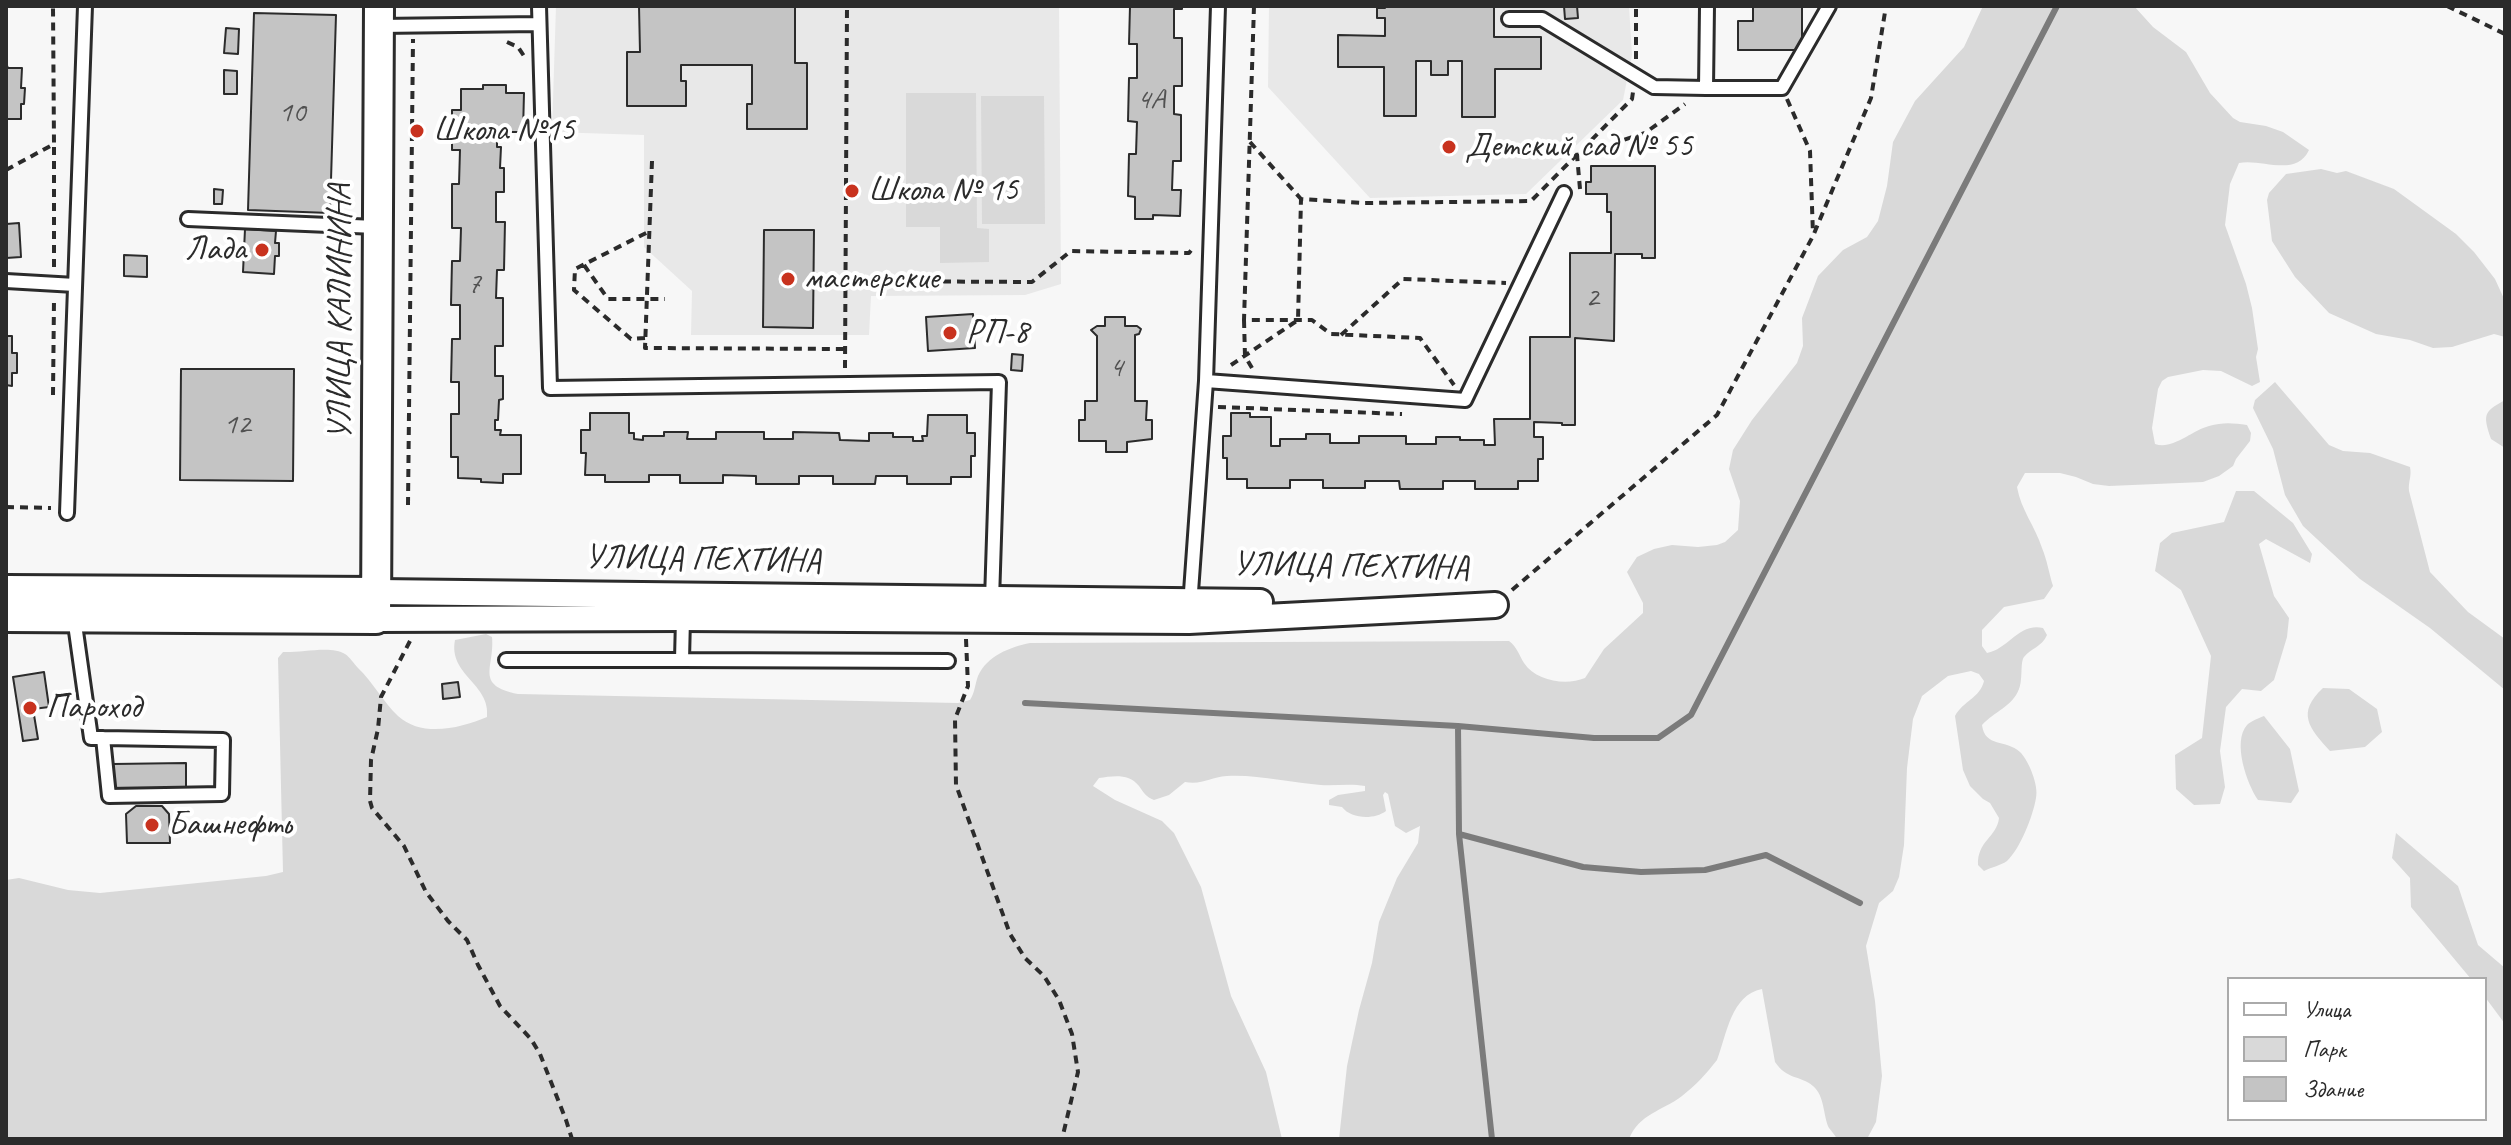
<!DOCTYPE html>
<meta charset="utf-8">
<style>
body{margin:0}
#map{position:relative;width:2511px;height:1145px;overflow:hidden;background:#f7f7f7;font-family:Caveat,sans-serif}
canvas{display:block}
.frame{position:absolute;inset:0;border:8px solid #2b2b2b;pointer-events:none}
.legend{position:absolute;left:2227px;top:977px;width:260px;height:144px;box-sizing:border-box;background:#fff;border:2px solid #aaa;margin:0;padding:10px 14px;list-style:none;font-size:24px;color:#2b2b2b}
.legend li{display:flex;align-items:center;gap:16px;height:40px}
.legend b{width:40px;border:2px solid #aaa}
</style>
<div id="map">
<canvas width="2511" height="1145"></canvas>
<div class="frame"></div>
<ul class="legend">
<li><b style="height:10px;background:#fff"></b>Улица</li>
<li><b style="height:22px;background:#d9d9d9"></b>Парк</li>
<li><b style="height:22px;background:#c4c4c4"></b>Здание</li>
</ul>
</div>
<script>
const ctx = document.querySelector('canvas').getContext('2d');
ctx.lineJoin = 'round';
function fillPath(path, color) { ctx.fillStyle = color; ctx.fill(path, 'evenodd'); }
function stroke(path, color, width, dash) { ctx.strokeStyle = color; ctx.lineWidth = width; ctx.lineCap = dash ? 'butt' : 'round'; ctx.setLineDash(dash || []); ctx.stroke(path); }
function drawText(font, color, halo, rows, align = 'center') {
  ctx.font = font + ' Caveat,sans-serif'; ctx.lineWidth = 8; ctx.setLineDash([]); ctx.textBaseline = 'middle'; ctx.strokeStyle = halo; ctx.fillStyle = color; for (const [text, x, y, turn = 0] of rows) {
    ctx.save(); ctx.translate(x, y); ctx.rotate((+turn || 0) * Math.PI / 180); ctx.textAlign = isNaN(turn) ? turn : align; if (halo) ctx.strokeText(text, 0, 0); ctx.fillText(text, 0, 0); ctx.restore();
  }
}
fillPath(new Path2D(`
 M556,6H1059L1061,284L1025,295L871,296L869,335H691L692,291L644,247V135L552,132Z
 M1269,6H1629L1632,55L1623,100L1526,194L1370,198L1268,87Z`), '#e8e8e8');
fillPath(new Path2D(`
 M1983,6H2134L2153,27L2186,52L2210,93L2233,118L2240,122L2266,126L2283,132L2309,150C2296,178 2261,158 2239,163L2230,184L2225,225L2246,284L2252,308L2258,349L2256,357L2260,382L2252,386L2221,371L2203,370L2168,377L2162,381L2158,389L2152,428L2155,444C2173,450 2191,431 2209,426C2223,422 2233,423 2247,425L2251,433L2250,441L2236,459L2233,466L2219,476L2203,482L2109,486L2093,484L2076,477L2060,473H2025L2017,487C2021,510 2035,526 2042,548C2047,560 2049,573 2053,586L2044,599L2004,607L1982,630V646L1987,653C2009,649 2018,623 2043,628L2047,635C2042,647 2031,648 2024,657C2020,662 2023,680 2019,689C2012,707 1995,711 1982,725C1985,748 2006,739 2020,752C2029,761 2039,786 2036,798C2033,816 2020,849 2007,861C2000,866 1991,867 1984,871L1978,865C1977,841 1997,837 1999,818L1990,803L1983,799L1970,786L1963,770L1955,716C1963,701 1980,698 1984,681L1979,674L1971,671L1948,676L1922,696L1913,719L1907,768L1904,845L1899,877L1893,891L1879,903L1866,946L1875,1001L1882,1076L1876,1122L1867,1139H1837C1837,1138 1830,1129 1829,1128C1823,1116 1825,1096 1813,1086C1800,1075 1787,1080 1775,1062L1762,989C1731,995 1727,1034 1717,1060C1707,1073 1695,1086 1682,1096C1662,1111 1639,1114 1629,1139H1339L1347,1066L1359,1010L1372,963L1379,922L1397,878L1418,843L1420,826L1406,833L1395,826L1388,794L1385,792L1383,795L1386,811C1374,820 1351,819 1342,807L1329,805V800L1338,795L1365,791V786C1350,783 1336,786 1321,785C1293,783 1255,774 1227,776C1210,777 1203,785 1185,782L1169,795L1154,800C1146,797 1144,793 1139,786C1129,773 1113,776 1099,778L1093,786L1115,800L1162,821L1174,833L1201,887L1231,996L1266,1072L1282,1139H6V880L19,878L68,890L100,893L266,876L283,872L278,658L283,652C300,653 332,645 345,654C350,657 354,664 358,668C373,682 383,702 398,716C422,738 461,728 487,717C491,684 448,675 455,640L486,634L492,637C495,668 474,685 518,694L958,703L970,700C975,692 975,684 978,676C987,656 1010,647 1030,643L1509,641C1517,647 1519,655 1524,663C1536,681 1566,686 1585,678L1604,649L1643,613V603L1627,572L1637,557L1654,549L1672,545L1698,547L1717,545L1725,542L1738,530L1740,501L1729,469L1733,450L1752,420L1797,363L1803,346L1802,318L1818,276L1843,250L1867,237L1878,221L1887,186L1893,142L1915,101L1964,47Z
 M906,93H976L977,228L989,229V262L940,263V227H906Z
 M981,96H1044L1045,224H982Z
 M2321,169L2337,173L2346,171L2394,189L2456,234L2474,252L2495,279L2505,301V337L2494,334L2452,347L2433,348L2410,340L2376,334L2329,313L2295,277L2272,241L2267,200L2269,193L2286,174Z
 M2275,382L2329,445L2343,451L2370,453L2410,467C2412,476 2408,482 2409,491L2430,572L2468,612L2505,639V690L2430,628L2360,579L2303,526L2285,495L2273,449L2253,408L2255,400Z
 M2505,400V448L2491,439C2483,415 2483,412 2505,400Z
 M2236,491H2254L2293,523L2312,554L2310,563L2266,539L2259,544L2274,596L2289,618L2287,637L2274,680L2261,691L2242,689L2226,707L2220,751L2225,787L2220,804L2194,805L2176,789L2175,755L2202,738L2211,656L2181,590L2155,571L2160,543L2172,533L2224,522Z
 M2323,688L2349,689L2377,709L2382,732L2365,747L2330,751C2309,728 2296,713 2323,688Z
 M2264,716L2290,749L2299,791L2291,803L2258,800C2247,784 2232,742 2247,725C2251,721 2259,718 2264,716Z
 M2396,833L2458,886L2478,945L2505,968V1024L2485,997V979H2471L2411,907L2410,878L2392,858Z`), '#d9d9d9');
stroke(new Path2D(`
 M1025,703L1458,726L1594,738H1658L1691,715L2057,6
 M1458,726L1459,834L1583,867L1641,872L1705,870L1766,855L1860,903
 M1459,834L1492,1139`), '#7b7b7b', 6);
const building = new Path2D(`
 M639,6H795V63H807V129H747V104H752V65H681V81H686V106H627V52H640Z
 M1130,6H1182V9H1174V38H1182V86H1174V114L1181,115V161H1173L1172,190H1181L1180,216L1153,215V219H1135V197L1128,196L1129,154H1136L1137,122L1128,121L1129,78H1137V44H1129Z
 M1385,6H1494V37H1541V69H1495V117H1462V61H1448V75H1431V61H1416V116H1384V67H1338V35L1385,36V18H1377V8H1385Z
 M1564,6H1577L1578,18L1565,19Z
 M1753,6H1802V50H1738V21H1753Z
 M254,13L336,15L330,213L248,210Z
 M226,28L239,29L238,54L224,53Z
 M6,63L8,68H22L21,88H25L24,104H21V119H6Z
 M224,70L237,71V94H224Z
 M483,85H506V93H524L523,132H502V138L497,137V147H501L500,168H504V192H496V222H505L504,270H497L496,298H503V346H495V376H503V399L499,400L498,420H495V430H501L500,435H521V474H503V483L481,482V479L458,478V457H451V414H459V382H451L452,339H460V305H451L452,261H460L461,228H452V184H459L460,150H452V110H461V89H483Z
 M1591,166H1655V258H1642V254H1615L1614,341L1575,338V425H1562V423L1534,422V437H1543V459H1538V481H1518V489H1475V481H1443V489H1400L1399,481H1365V488H1323V480H1290V488H1247V479H1227V458H1223V436H1231V413H1250V417H1271V446H1280V439H1306V434H1330V443H1359V436H1406V444H1436V437H1460V440H1484V445H1495L1494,419H1530V337H1570V253H1611V212H1607V194H1586V182H1591Z
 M214,189L223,190L222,204H214Z
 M19,223L21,257L6,258V224Z
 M245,229L276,231L275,243H279V256H275L274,274L243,272Z
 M764,230H814L813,328L763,327Z
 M124,255L147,256V277L124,276Z
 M973,314L975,348L928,351L926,317Z
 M1105,317H1125V326H1137L1141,329L1139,334L1135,335V401H1147L1146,420H1152V439L1127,442V452H1106V441H1079V420H1085V401H1097V336L1091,330L1097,326H1105Z
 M6,336H12V353H17V373H12V386L6,385Z
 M1012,354L1023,355L1022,371L1011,370Z
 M181,369H294L293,481L180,480Z
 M590,413H629V433H634V439L643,440V436H664V432H688L687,439H716V432H764V439H793V432L839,433L840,440L869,441V433H893V437H913V441H923L922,436H927L928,415H967V433H975V456H971V477H951V484H907V476H876L875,484H833V476H799V484H756V476L723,475V483H680V475H649V482H605V475H585L586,453H581V430H590Z
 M44,672L49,707L33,709L38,739L23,741L13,677Z
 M458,682L460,697L443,699L442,684Z
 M186,763V792H113V764Z
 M136,806H162L169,814L170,843H127L126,814Z`);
fillPath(building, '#c4c4c4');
stroke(building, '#2b2b2b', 2);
const service = new Path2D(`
 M539,6L550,388L999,382L992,600
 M1509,19H1542L1654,87L1706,88L1707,6
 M379,26L539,24
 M1706,88H1782L1829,6
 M188,219L376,227
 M6,281L75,285
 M1206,381L1465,400L1564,193
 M67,513L85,6
 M1190,606L1206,381L1218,6
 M74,617L91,738H103L223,740L222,794L109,796L103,738
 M683,618L682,660L948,661
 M506,660H682`);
const minor = new Path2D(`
 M377,592L1260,602
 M376,619L683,618L1189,621L1495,605`);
const tertiary = new Path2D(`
 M6,590L377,592
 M6,617L376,619L379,6`);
stroke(service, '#2b2b2b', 18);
stroke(minor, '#2b2b2b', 30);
stroke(tertiary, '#2b2b2b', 34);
stroke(new Path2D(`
 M1254,6L1244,320H1312L1331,334L1420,338L1454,385
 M2447,6L2505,34
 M507,42L518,47L524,56
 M1636,59V6
 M1787,99L1810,151L1813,234
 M1250,142L1301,199
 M652,161L645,348L844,349
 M6,170L54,144L53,6
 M1580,189L1577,155L1645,133L1685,104
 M584,265L608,299H665
 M54,267V144
 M845,281L1032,282L1071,251L1189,253L1193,248
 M1244,320L1245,356L1252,368
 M1341,335L1403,279L1506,283
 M645,338L631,339L574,290L575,269L650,231
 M1231,365L1298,320L1301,199L1364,203L1531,201L1632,99L1633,92
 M845,368L847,6
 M53,395L54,300
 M1218,407L1402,414
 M408,505L413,39
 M6,507L51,508
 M1512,590L1717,415L1813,236L1871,98L1886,6
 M966,639L968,686L955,719L956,785L1010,934L1025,958L1044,976L1059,1000L1072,1034L1078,1072L1062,1139
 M410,641L381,697L378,729L371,760L370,801L372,808L404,846L426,892L448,921L467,940L478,965L500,1006L531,1039L540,1054L566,1120L572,1139`), '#2b2b2b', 4, [8, 6]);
stroke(service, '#fff', 12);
stroke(minor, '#fff', 24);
stroke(tertiary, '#fff', 28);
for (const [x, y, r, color] of [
 [417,131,8,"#c8321e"],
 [1449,147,8,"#c8321e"],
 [852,191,8,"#c8321e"],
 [262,250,8,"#c8321e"],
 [788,279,8,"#c8321e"],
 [950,333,8,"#c8321e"],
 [30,708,8,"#c8321e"],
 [152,825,8,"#c8321e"]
]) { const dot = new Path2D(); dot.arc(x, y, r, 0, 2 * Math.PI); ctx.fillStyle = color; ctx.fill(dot); stroke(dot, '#fff', 3); }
drawText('30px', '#515151', null, [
 ["4А",1151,100],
 ["10",292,113],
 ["7",474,284],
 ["2",1592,298],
 ["4",1116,368],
 ["12",237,425]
]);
drawText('34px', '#2b2b2b', '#fff', [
 ["Школа №15",433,131],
 ["Детский сад № 55",1465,147],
 ["Школа № 15",868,191],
 ["Лада",246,250,"right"],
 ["мастерские",804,279],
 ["РП-8",966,333],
 ["Пароход",46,708],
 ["Башнефть",168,825]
], 'left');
drawText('34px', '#2b2b2b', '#fff', [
 ["УЛИЦА КАЛИНИНА",341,312,-90],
 ["УЛИЦА ПЕХТИНА",703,560,1],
 ["УЛИЦА ПЕХТИНА",1351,567,1]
]);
</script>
